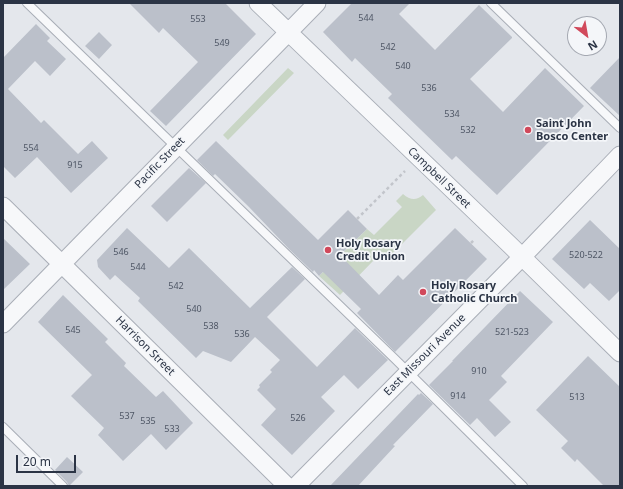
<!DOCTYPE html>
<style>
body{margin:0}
#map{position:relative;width:623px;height:489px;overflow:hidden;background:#e4e7ec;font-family:"Noto Sans",sans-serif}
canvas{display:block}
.frame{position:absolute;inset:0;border:4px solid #2b3445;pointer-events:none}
.north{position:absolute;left:567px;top:16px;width:40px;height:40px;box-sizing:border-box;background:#f4f6f9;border:1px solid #a4a8b1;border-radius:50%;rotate:149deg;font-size:11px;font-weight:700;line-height:16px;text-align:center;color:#2b3445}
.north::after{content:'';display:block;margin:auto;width:14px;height:18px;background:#d1495b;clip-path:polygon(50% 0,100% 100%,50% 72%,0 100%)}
.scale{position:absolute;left:16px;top:455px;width:60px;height:18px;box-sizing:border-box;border:2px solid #2b3445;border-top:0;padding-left:5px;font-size:12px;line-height:14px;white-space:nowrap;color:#2b3445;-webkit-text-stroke:3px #f4f6f9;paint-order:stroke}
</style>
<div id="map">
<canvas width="623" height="489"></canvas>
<div class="frame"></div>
<div class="north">N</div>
<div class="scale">20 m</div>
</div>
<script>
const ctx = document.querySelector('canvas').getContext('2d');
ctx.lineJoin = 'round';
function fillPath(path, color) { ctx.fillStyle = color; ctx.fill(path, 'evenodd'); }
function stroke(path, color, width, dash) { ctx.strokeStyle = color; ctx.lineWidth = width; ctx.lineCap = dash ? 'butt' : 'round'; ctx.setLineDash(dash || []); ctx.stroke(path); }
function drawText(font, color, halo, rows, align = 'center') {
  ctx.font = font + ' "Noto Sans",sans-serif'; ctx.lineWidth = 3.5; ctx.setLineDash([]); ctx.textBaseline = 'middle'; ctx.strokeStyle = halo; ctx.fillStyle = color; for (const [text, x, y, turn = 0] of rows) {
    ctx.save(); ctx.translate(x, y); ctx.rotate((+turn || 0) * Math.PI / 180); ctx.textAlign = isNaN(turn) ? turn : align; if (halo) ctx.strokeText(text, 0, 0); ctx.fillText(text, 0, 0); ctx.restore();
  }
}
fillPath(new Path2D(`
 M288,68L294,73L228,140L223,135Z
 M403,194C410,200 416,201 423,195L436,210L392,254L383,258L373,261L340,295L319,276L367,229L374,235L402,207L396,201Z`), '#c9d6c5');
fillPath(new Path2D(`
 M129,3H225L256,34L166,126L150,111L198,62L163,28L159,33Z
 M352,3H410L399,14L435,50L479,5L512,37V38L470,79L503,112L545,68L584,106L497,195L456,156L452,160L388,98L392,94L355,58L352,62L323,32Z
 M36,24L50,38L47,41L66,59L50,76L35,61L8,89L41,123L44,120L78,154L92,141L108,158L71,193L37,157L15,178L3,166V58Z
 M99,32L112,45L99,59L85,46Z
 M620,57V116L590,88Z
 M216,141L318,240L348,210L367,229L340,255L379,295L398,275L403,280L455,228L487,259L395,352L357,313L361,309L323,272L319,276L314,270L313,272L289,249L249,207L215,174L213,176L197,160Z
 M189,168L206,183L167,222L151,206Z
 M590,220L620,249V290L609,301L590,283L584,289L552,259Z
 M127,228L169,268L189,248L250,308L292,267L305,279L267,317L317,367L355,328L388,360L358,389L344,375L321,397L335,411L292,455L261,425L276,409L257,390L260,387L259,385L272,372L270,370L280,360L255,337L231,362L203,351L196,358L138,301L140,298L115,275L110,280L98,267L97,260Z
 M3,238L30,264L3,290Z
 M520,291L553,322L501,376L507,382L489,400L511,422L495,437L477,418L470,425L429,385L453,361H452Z
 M63,295L108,339L105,342L126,363L124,366L156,397L163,391L193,423L166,450L151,434L123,461L98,435L104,428L71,396L92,375L38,322Z
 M588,356L620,387V486H604L577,459L575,462L561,448L568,441L536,410Z
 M421,393L433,404L393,445L395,446L358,486H330L418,394L419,395Z
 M67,457L83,472L69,486L67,482L55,470Z`), '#bbc0ca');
const service = new Path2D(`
 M27,3L395,359L523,486
 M491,3L620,128
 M3,427L63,486`);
const minor = new Path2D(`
 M258,3L511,246L620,353
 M3,206L287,486
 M3,324L317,3
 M296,486L522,257L620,155`);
stroke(service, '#a9aeb7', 10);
stroke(minor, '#a9aeb7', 19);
stroke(new Path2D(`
 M357,219L405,171
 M471,243L475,239`), '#c2c5cb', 2.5, [3, 3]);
stroke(service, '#f7f8fa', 8);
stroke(minor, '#f7f8fa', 17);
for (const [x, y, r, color] of [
 [528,130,4,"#d1495b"],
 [328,250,4,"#d1495b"],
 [423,292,4,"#d1495b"]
]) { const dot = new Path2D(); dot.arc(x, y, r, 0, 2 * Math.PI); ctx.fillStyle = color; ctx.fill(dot); stroke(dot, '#f4f6f9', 1.5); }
drawText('9px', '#4f5766', null, [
 ["544",366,18],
 ["553",198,19],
 ["549",222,43],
 ["542",388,47],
 ["540",403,66],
 ["536",429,88],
 ["534",452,114],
 ["532",468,130],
 ["554",31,148],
 ["915",75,165],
 ["546",121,252],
 ["520-522",586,255],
 ["544",138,267],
 ["542",176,286],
 ["540",194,309],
 ["538",211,326],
 ["545",73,330],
 ["521-523",512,332],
 ["536",242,334],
 ["910",479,371],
 ["914",458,396],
 ["513",577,397],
 ["537",127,416],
 ["526",298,418],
 ["535",148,421],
 ["533",172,429]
]);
drawText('bold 11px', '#2b3445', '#f4f6f9', [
 ["Saint John",536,124],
 ["Bosco Center",536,137],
 ["Holy Rosary",336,244],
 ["Credit Union",336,257],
 ["Holy Rosary",431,286],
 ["Catholic Church",431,299]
], 'left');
drawText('11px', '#2b3445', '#f4f6f9', [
 ["Pacific Street",160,163,-46],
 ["Campbell Street",439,178,44],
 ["Harrison Street",145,346,45],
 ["East Missouri Avenue",425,355,-45]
]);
</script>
